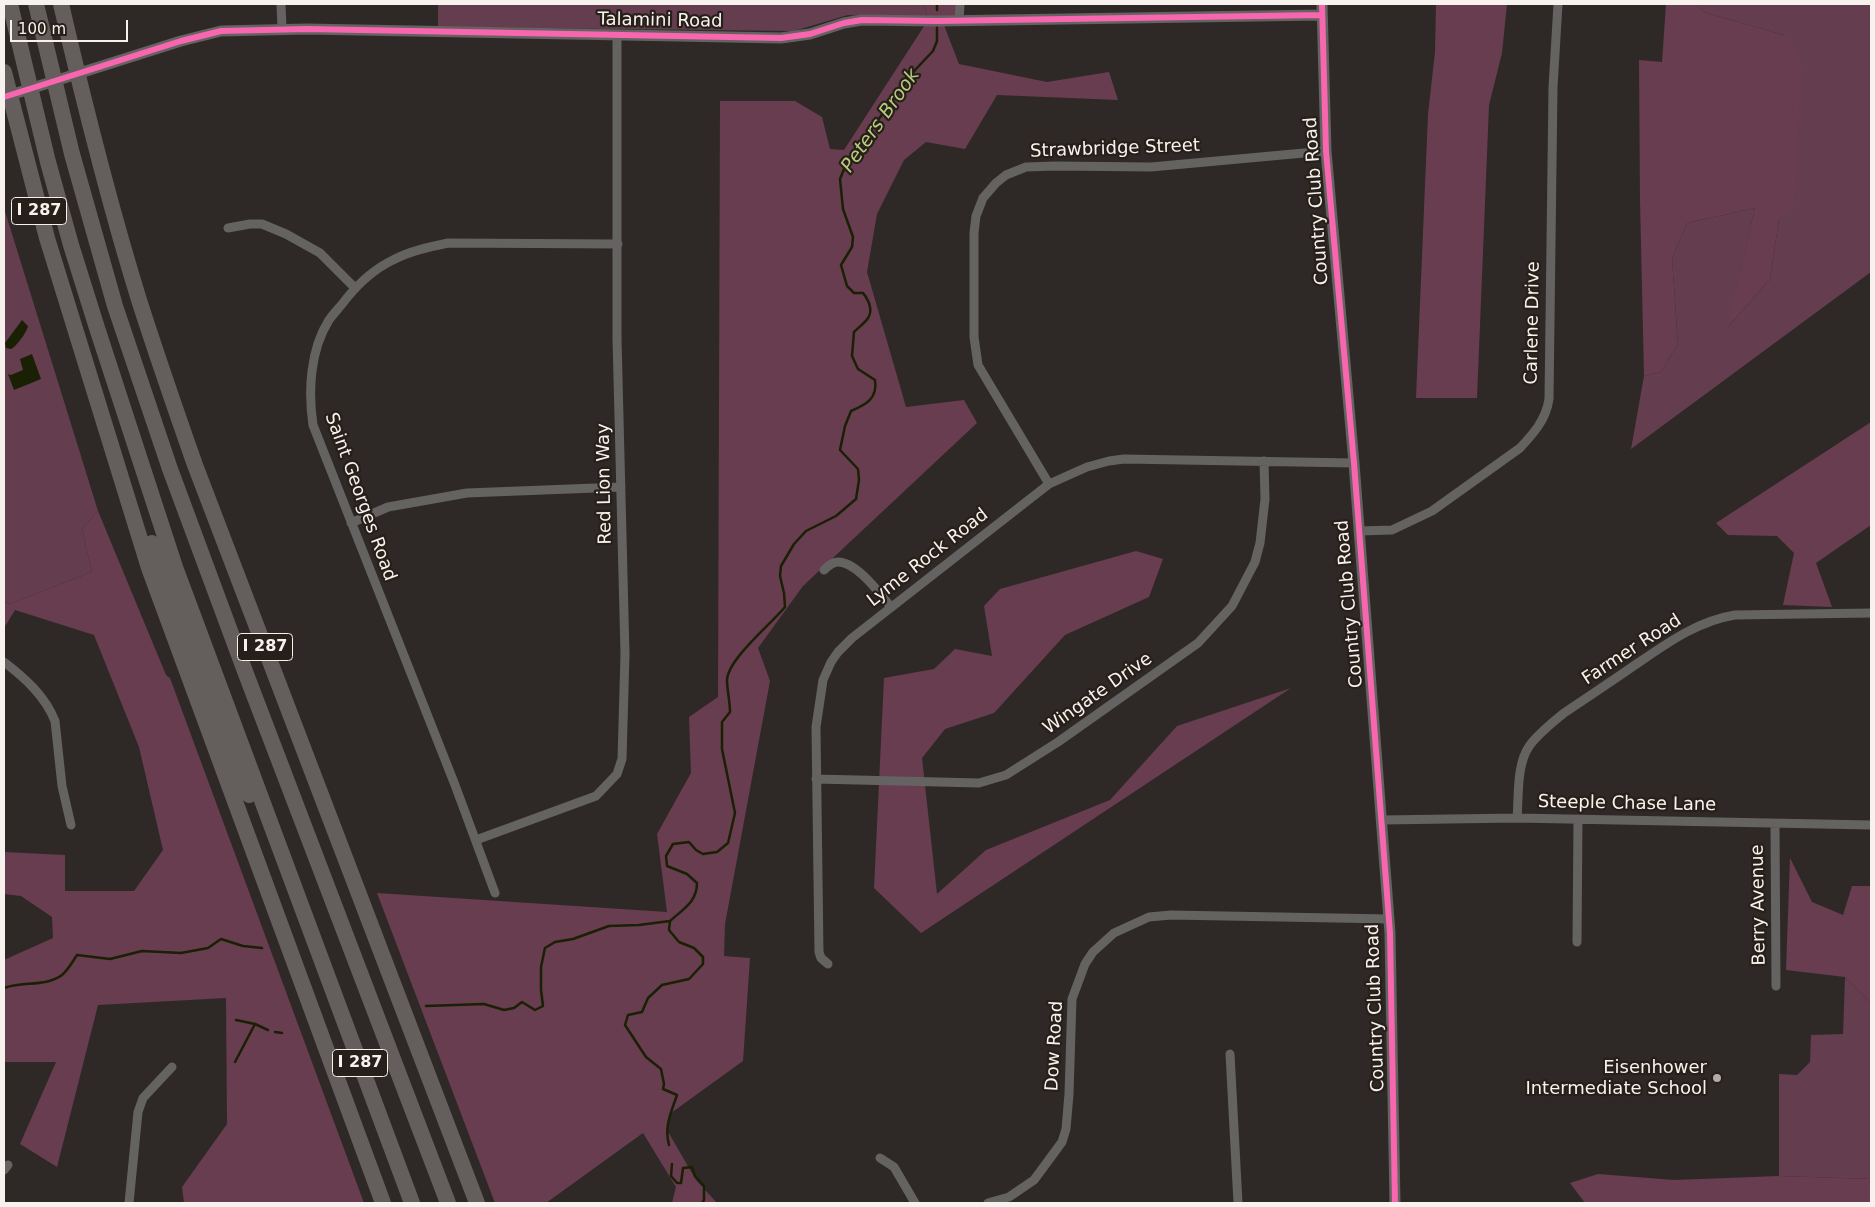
<!DOCTYPE html>
<style>
body{margin:0}
#map{position:relative;width:1875px;height:1207px;overflow:hidden;background:#2e2926;font-family:"DejaVu Sans",sans-serif}
canvas{display:block}
.frame{position:absolute;inset:0;border:5px solid #f8f2ee;pointer-events:none}
.scale{position:absolute;left:10px;top:20px;width:118px;height:22px;box-sizing:border-box;border:2px solid #f8f2ee;border-top:0;padding-left:6px;font-size:15px;line-height:18px;white-space:nowrap;color:#f8f2ee;-webkit-text-stroke:4px #271f19;paint-order:stroke}
</style>
<div id="map">
<canvas width="1875" height="1207"></canvas>
<div class="frame"></div>
<div class="scale">100 m</div>
</div>
<script>
const ctx = document.querySelector('canvas').getContext('2d');
ctx.lineJoin = 'round';
function fillPath(path, color) { ctx.fillStyle = color; ctx.fill(path, 'evenodd'); }
function stroke(path, color, width, dash) { ctx.strokeStyle = color; ctx.lineWidth = width; ctx.lineCap = dash ? 'butt' : 'round'; ctx.setLineDash(dash || []); ctx.stroke(path); }
function drawText(font, color, halo, rows, align = 'center') {
  ctx.font = font + ' "DejaVu Sans",sans-serif'; ctx.lineWidth = 4.5; ctx.setLineDash([]); ctx.textBaseline = 'middle'; ctx.strokeStyle = halo; ctx.fillStyle = color; for (const [text, x, y, turn = 0] of rows) {
    ctx.save(); ctx.translate(x, y); ctx.rotate((+turn || 0) * Math.PI / 180); ctx.textAlign = isNaN(turn) ? turn : align; if (halo) ctx.strokeText(text, 0, 0); ctx.fillText(text, 0, 0); ctx.restore();
  }
}
fillPath(new Path2D(`
 M438,4H924L928,20L848,15L794,31L438,27Z
 M1695,4H1871V272L1631,449L1644,376L1661,372L1678,344L1672,258L1687,223L1755,208L1728,327L1770,279L1779,219L1784,35L1706,13Z
 M4,208L98,511L82,529L92,572L10,604L4,602Z
 M1845,977L1871,1003V1179L1779,1176V1074L1797,1075L1810,1062L1811,1035L1843,1034Z`), '#643d4f');
fillPath(new Path2D(`
 M924,4H961V20H942L959,64L1047,82L1109,72L1118,100L997,95L965,149L926,142L904,160L877,214L867,272L906,407L964,400L977,423L803,586L758,648L770,681L725,924L724,956L750,958L743,1061L671,1113L667,1130L696,1180L717,1203H672L676,1187L643,1133L546,1203H495L377,893L667,912L657,834L691,773L689,717L718,697L720,101H795L822,117L830,149L844,150L928,20Z
 M1436,4H1507L1502,53L1489,105L1477,398H1416L1428,114L1435,52Z
 M1666,4H1695L1706,13L1784,35L1802,62L1794,205L1779,219L1770,279L1727,328L1755,208L1687,223L1672,258L1678,344L1661,372L1644,376L1640,200L1639,60L1662,62Z
 M1871,422V525L1816,563L1832,607L1783,605L1794,553L1777,536L1728,535L1716,523Z
 M98,511L166,675L170,678L364,1203H184L182,1187L227,1124L226,998L98,1005L57,1167L20,1144L56,1062H4V960L53,938L52,917L21,896L4,894V852L65,855V891H134L163,850L139,747L94,635L15,610L4,628V602L10,604L92,572L82,529Z
 M1136,551L1163,559L1149,597L1065,635L994,713L945,729L922,758L937,894L986,850L1110,800L1177,726L1291,688L921,933L874,888L884,678L934,669L955,649L992,656L984,606L1000,589Z
 M1790,858L1812,902L1843,915L1852,886H1871V1003L1845,977L1786,970Z
 M1598,1174L1674,1180L1779,1176L1871,1179V1203H1585L1570,1183Z`), '#683d50');
fillPath(new Path2D(`
 M22,320L28,326C27,332 16,347 11,349L6,348L5,343Z
 M32,354L41,379L14,390L8,374L11,375L23,370L20,359Z`), '#1a2003');
stroke(new Path2D(`
 M937,4V10
 M4,988C22,981 46,987 62,975C68,970 73,961 77,955L110,959L142,951L181,953L208,948L221,939L243,946L262,948
 M426,1006L484,1004L504,1010L514,1008L522,1002L535,1010L543,1006L541,990V967L545,948L555,942L573,939L609,926L639,925L670,921
 M236,1020L255,1024L268,1030
 M275,1032L282,1033
 M235,1062L255,1024
 M669,1145C664,1126 671,1113 677,1095L663,1089L664,1084L661,1069L646,1057L625,1025L628,1015L642,1012L648,998L662,985L689,979L703,964V957L694,948L679,942L669,930L670,921C683,909 697,902 697,883L687,874L667,866L666,856L673,844L689,842L696,850L703,854L717,852L728,843L735,813L722,749V722L730,712C730,701 727,690 727,680C728,659 771,624 785,607L784,593L780,576L781,566L794,544L806,531L836,516L856,499L859,480L858,469L840,450L845,426L851,411C865,405 878,399 875,380L858,369L852,356L854,332C864,322 874,318 869,303C867,299 866,296 863,293H854L847,286L841,265L852,247L853,237L843,209L840,179L847,162L915,70L933,51L937,41V27
 M672,1164L671,1176L677,1183H681L683,1168L692,1167L695,1176L704,1186V1200L702,1203`), '#1a2003', 2.5);
stroke(new Path2D(`
 M281,4L282,29
 M959,21L960,4
 M228,228L250,224H262L286,234L320,253L355,288
 M1049,484L978,365L974,337V233L976,216L983,198L996,183L1006,175L1026,167L1056,166L1151,167L1326,151
 M351,523L388,507L467,493L621,487
 M1359,531L1392,530L1432,511L1520,448C1533,434 1546,420 1549,399L1553,87L1558,4
 M824,570C828,566 832,562 838,562C857,562 879,593 891,607
 M4,662C25,678 45,696 55,721L62,786L71,825
 M816,779L979,783L1006,775L1058,742L1198,643L1232,606L1255,562L1260,543L1265,499L1264,461
 M1517,818C1519,796 1516,764 1530,745C1539,733 1552,723 1564,713C1588,697 1612,681 1635,665C1666,644 1697,621 1735,615L1871,613
 M1382,820L1517,818L1871,825
 M1775,824L1776,986
 M476,840L596,796L617,774L622,759L625,654L617,339V35
 M495,893L455,785L313,425C308,391 310,350 329,320C334,313 341,306 346,299C359,283 374,269 393,260C410,251 429,247 448,243L618,244
 M1577,942L1578,819
 M828,964L821,958L819,952L816,727L823,680L831,662L838,652L852,638L1049,484L1087,467L1109,461L1124,459L1354,463
 M1230,1054L1238,1203
 M880,1158L894,1167L915,1203
 M4,1170L8,1165
 M129,1203L138,1112L143,1098L172,1067
 M988,1203L1009,1197L1034,1180L1062,1142L1066,1129L1069,1094L1072,999L1085,964L1093,952L1114,933L1149,917L1171,915L1389,919`), '#656262', 9);
stroke(new Path2D(`
 M1322,4L1326,151L1354,463L1390,933L1395,1203
 M4,97L181,41L221,31L307,29L781,38L810,34L844,23L862,20L937,21L1322,15`), '#656262', 11);
stroke(new Path2D(`
 M10,4L48,162L71,245L97,328L175,567L412,1203
 M36,4L72,154L115,306L170,469L246,674L448,1203
 M61,4C84,103 109,203 139,300C157,356 176,411 195,465L477,1203
 M4,72L47,238L149,568L383,1203
 M152,543L249,795`), '#645f5d', 16);
stroke(new Path2D(`
 M1322,4L1326,151L1354,463L1390,933L1395,1203
 M4,97L181,41L221,31L307,29L781,38L810,34L844,23L862,20L937,21L1322,15`), '#f766af', 6);
for (const [x, y, r, color] of [
 [1717,1078,5,"#b1aca8"]
]) { const dot = new Path2D(); dot.arc(x, y, r, 0, 2 * Math.PI); ctx.fillStyle = color; ctx.fill(dot); stroke(dot, '#271f19', 2); }
for (const [x, y, w] of [
 [39,211,55],
 [265,647,55],
 [360,1063,55]
]) { const box = new Path2D(); box.roundRect(x - w / 2, y - 13.5, w, 27, 4); ctx.fillStyle = '#271f19'; ctx.fill(box); stroke(box, '#f8f2ee', 1); }
drawText('bold 16px', '#f8f2ee', null, [
 ["I 287",39,211],
 ["I 287",265,647],
 ["I 287",360,1063]
]);
drawText('18px', '#f8f2ee', '#271f19', [
 ["Talamini Road",660,21,1],
 ["Strawbridge Street",1115,149,-2],
 ["Country Club Road",1317,201,-94],
 ["Carlene Drive",1533,323,-89],
 ["Red Lion Way",605,484,-91],
 ["Saint Georges Road",360,497,70],
 ["Lyme Rock Road",928,558,-38],
 ["Country Club Road",1350,604,-95],
 ["Farmer Road",1632,650,-33],
 ["Wingate Drive",1098,694,-35],
 ["Steeple Chase Lane",1627,804,1],
 ["Berry Avenue",1759,905,-91],
 ["Country Club Road",1376,1008,-92],
 ["Dow Road",1055,1046,-87]
]);
drawText('18px', '#f8f2ee', '#271f19', [
 ["Eisenhower",1707,1068],
 ["Intermediate School",1707,1089]
], 'right');
drawText('italic 19px', '#b8cc7e', '#271f19', [
 ["Peters Brook",881,121,-55]
]);
</script>
